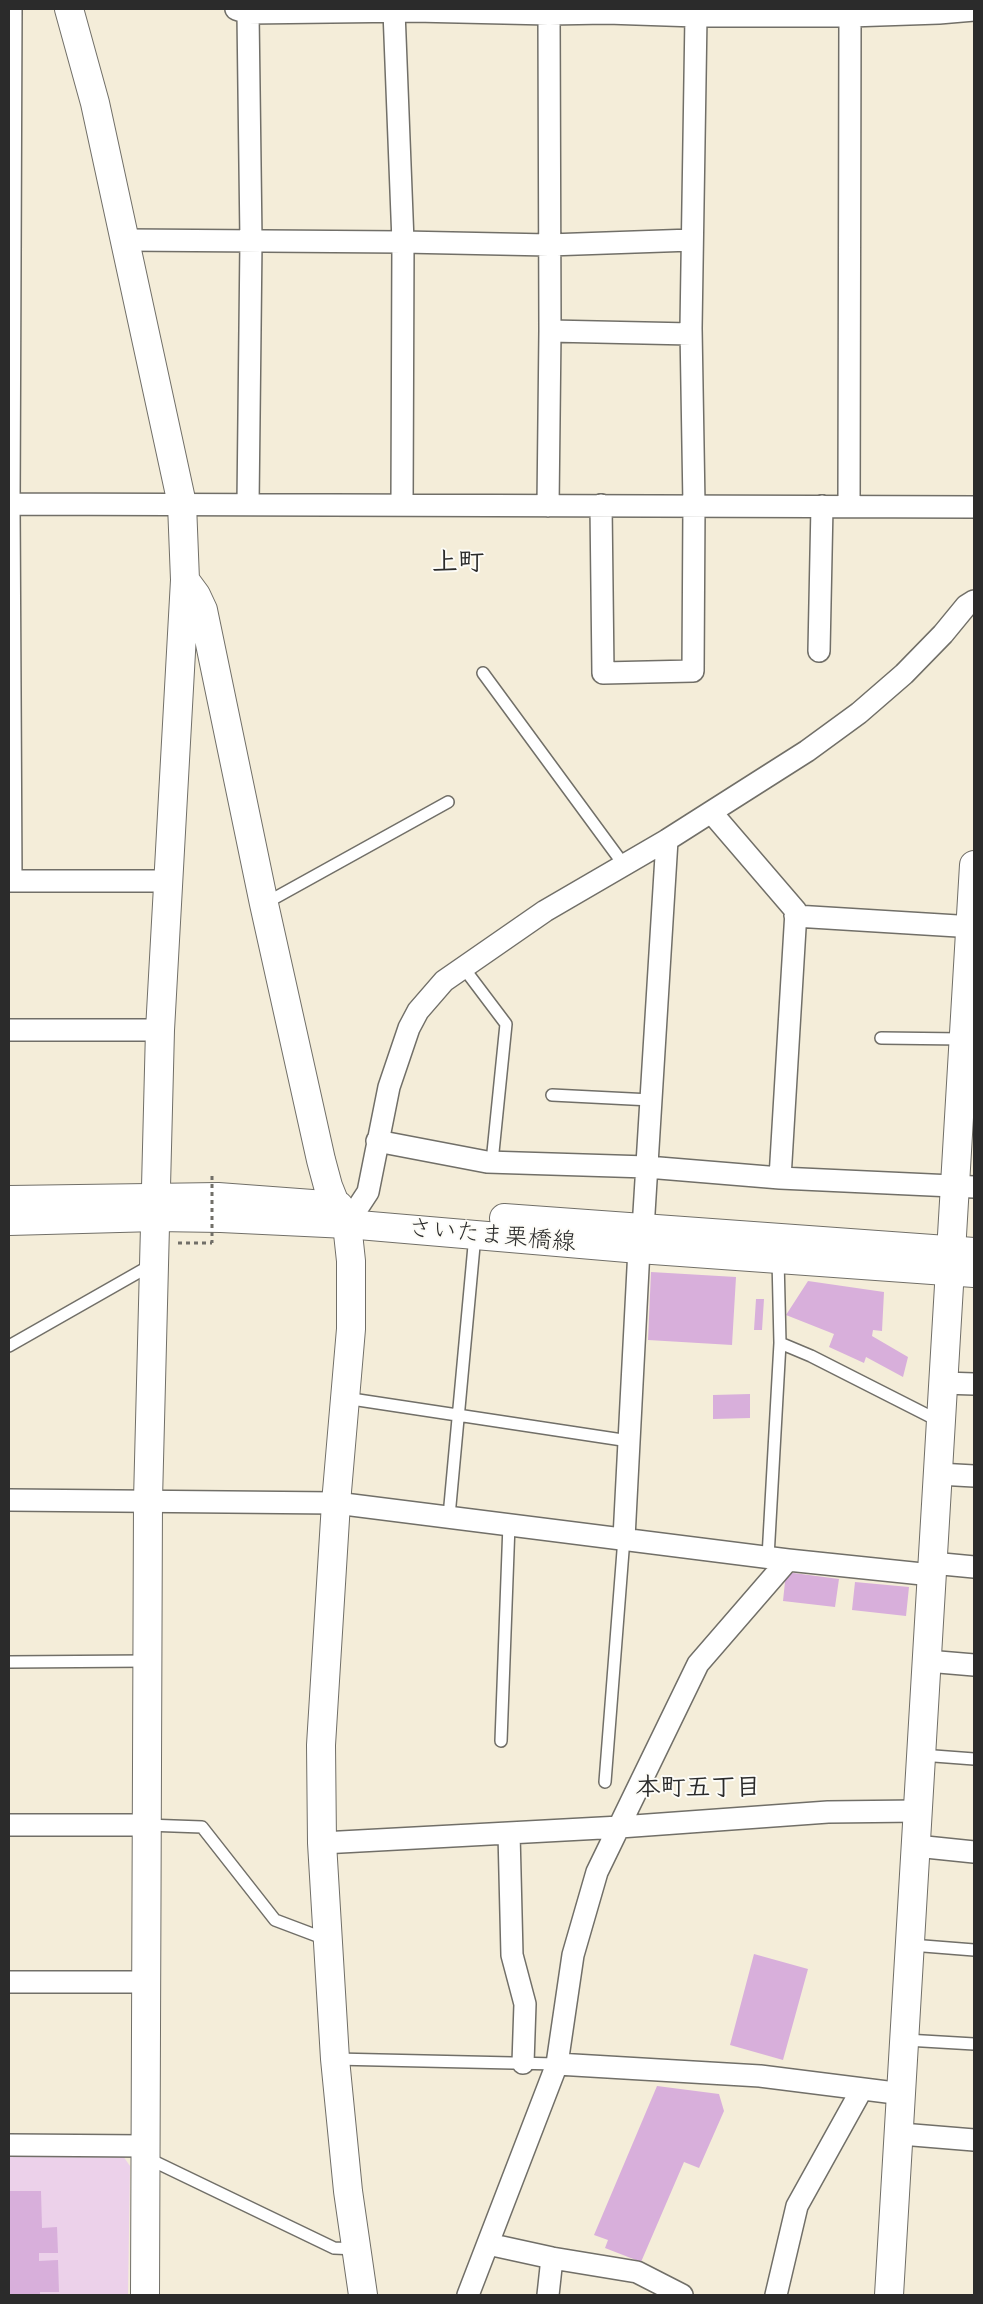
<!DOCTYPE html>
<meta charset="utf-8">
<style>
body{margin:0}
#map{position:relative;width:983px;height:2304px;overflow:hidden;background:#f4edd9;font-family:Caveat,sans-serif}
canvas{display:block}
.frame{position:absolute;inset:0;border:10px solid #2b2b2b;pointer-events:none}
</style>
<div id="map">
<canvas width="983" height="2304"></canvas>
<div class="frame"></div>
</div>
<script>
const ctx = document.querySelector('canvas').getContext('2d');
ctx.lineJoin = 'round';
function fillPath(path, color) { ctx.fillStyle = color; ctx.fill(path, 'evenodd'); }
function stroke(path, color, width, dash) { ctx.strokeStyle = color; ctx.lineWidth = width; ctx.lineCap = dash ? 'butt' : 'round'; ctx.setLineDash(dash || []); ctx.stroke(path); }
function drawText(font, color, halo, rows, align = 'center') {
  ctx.font = font + ' Caveat,"Klee One",sans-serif'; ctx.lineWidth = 4; ctx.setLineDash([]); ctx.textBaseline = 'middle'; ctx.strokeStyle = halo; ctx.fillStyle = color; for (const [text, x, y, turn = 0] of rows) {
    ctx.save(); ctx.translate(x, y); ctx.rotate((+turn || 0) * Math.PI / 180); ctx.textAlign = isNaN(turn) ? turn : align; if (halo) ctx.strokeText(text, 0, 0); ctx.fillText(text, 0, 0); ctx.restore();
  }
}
fillPath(new Path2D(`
 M9,2152L121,2153L130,2166L128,2295H9Z`), '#ecd1ea');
fillPath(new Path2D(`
 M651,1272L736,1277L732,1345L648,1340Z
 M808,1281L884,1292L882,1331L873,1330L872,1336L908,1357L903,1377L866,1357L864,1363L829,1347L834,1334L786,1315Z
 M756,1299H764L762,1330H754Z
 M750,1394V1418L713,1419V1395Z
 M786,1572L839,1579L835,1607L783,1601Z
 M855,1582L909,1587L906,1616L852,1610Z
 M754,1954L808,1969L783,2060L730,2045Z
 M657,2086L719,2094L724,2111L699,2168L684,2162L641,2262L605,2248L608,2240L594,2235Z
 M9,2191H41L42,2228L57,2227L58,2253H39V2261L58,2260L59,2292H40V2295H9Z`), '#d8afdb');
const lane = new Path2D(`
 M483,673L624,865
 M264,904L448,802
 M463,967L506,1024L492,1162
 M881,1038L963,1039
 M552,1095L651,1100
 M780,1343L811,1356L941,1422
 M9,1346L153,1264
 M345,1398L629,1441
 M449,1516L475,1235
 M768,1557L780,1343L778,1259
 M9,1662L147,1661
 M501,1741L509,1524
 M921,1755L974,1759
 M605,1782L624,1538
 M146,1825L202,1827L275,1920L328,1940
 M911,1945L974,1950
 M906,2040L974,2044
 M335,2059L557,2064
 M147,2158L334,2248L356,2249`);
const street = new Path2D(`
 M236,9L248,13L414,11L549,14L607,13L696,16H850L939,13L974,10
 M394,11L403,242L402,505
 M125,240L403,242L549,245L692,240
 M550,331L691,334
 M9,504L974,507
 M248,504L251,241L248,13
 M601,505L603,673L693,671L694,505L691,328L696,16
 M548,506L550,331L549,14
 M849,506L850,16
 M819,651L822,506
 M711,812L796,911L780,1178
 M9,881H167
 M11,881L9,504L11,9
 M795,916L974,927
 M9,1030H160
 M377,1141L487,1162L647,1167L780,1178L974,1187
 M347,1224L368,1192L389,1087L409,1028L418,1011L444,981L545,911L667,840L807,751L859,713L904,674L943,634L966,606L974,601
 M943,1383L974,1384
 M938,1474L974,1476
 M9,1500L336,1503L788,1560L932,1575
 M624,1538L639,1249L643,1229L667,840
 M932,1563L974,1567
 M927,1661L974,1665
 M9,1825H146
 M509,1833L512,1955L525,2004L523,2063
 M322,1843L620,1827L828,1812L918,1811
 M916,1846L974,1852
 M9,1982H146
 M557,2064L760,2076L903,2094
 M901,2134L974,2140
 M9,2145L145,2146
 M488,2244L552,2258L637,2272L682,2295
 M468,2295L557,2064L573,1955L597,1872L698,1664L788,1560
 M548,2295L552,2258
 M776,2295L797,2206L862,2089`);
const secondary = new Path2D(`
 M69,9L95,103L182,504L185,580L160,1030L148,1500L145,2295
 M185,580L196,595L203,610L264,904L321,1160L328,1186L336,1206L347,1224L351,1261V1329L336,1503L321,1745L322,1843L335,2059L348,2191L363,2295
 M889,2295L974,865`);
const primary = new Path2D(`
 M9,1200L218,1197L339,1206
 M504,1218L974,1252
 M9,1221L156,1217L221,1218L347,1224L639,1249L974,1273`);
stroke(lane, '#716f68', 14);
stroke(street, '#716f68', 24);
stroke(secondary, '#716f68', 30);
stroke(primary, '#716f68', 30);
stroke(new Path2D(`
 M178,1243H212`), '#716f68', 3, [4, 4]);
stroke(lane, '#fff', 11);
stroke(street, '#fff', 21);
stroke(secondary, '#fff', 28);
stroke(primary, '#fff', 28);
stroke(new Path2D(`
 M212,1176V1243`), '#716f68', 3, [4, 4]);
drawText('24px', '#2b2b2b', '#fdfcf7', [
 ["さいたま栗橋線",492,1236,5]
]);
drawText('bold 25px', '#2b2b2b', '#fdfcf7', [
 ["本町五丁目",698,1788]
]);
drawText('bold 26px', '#2b2b2b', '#fdfcf7', [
 ["上町",458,563]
]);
</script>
